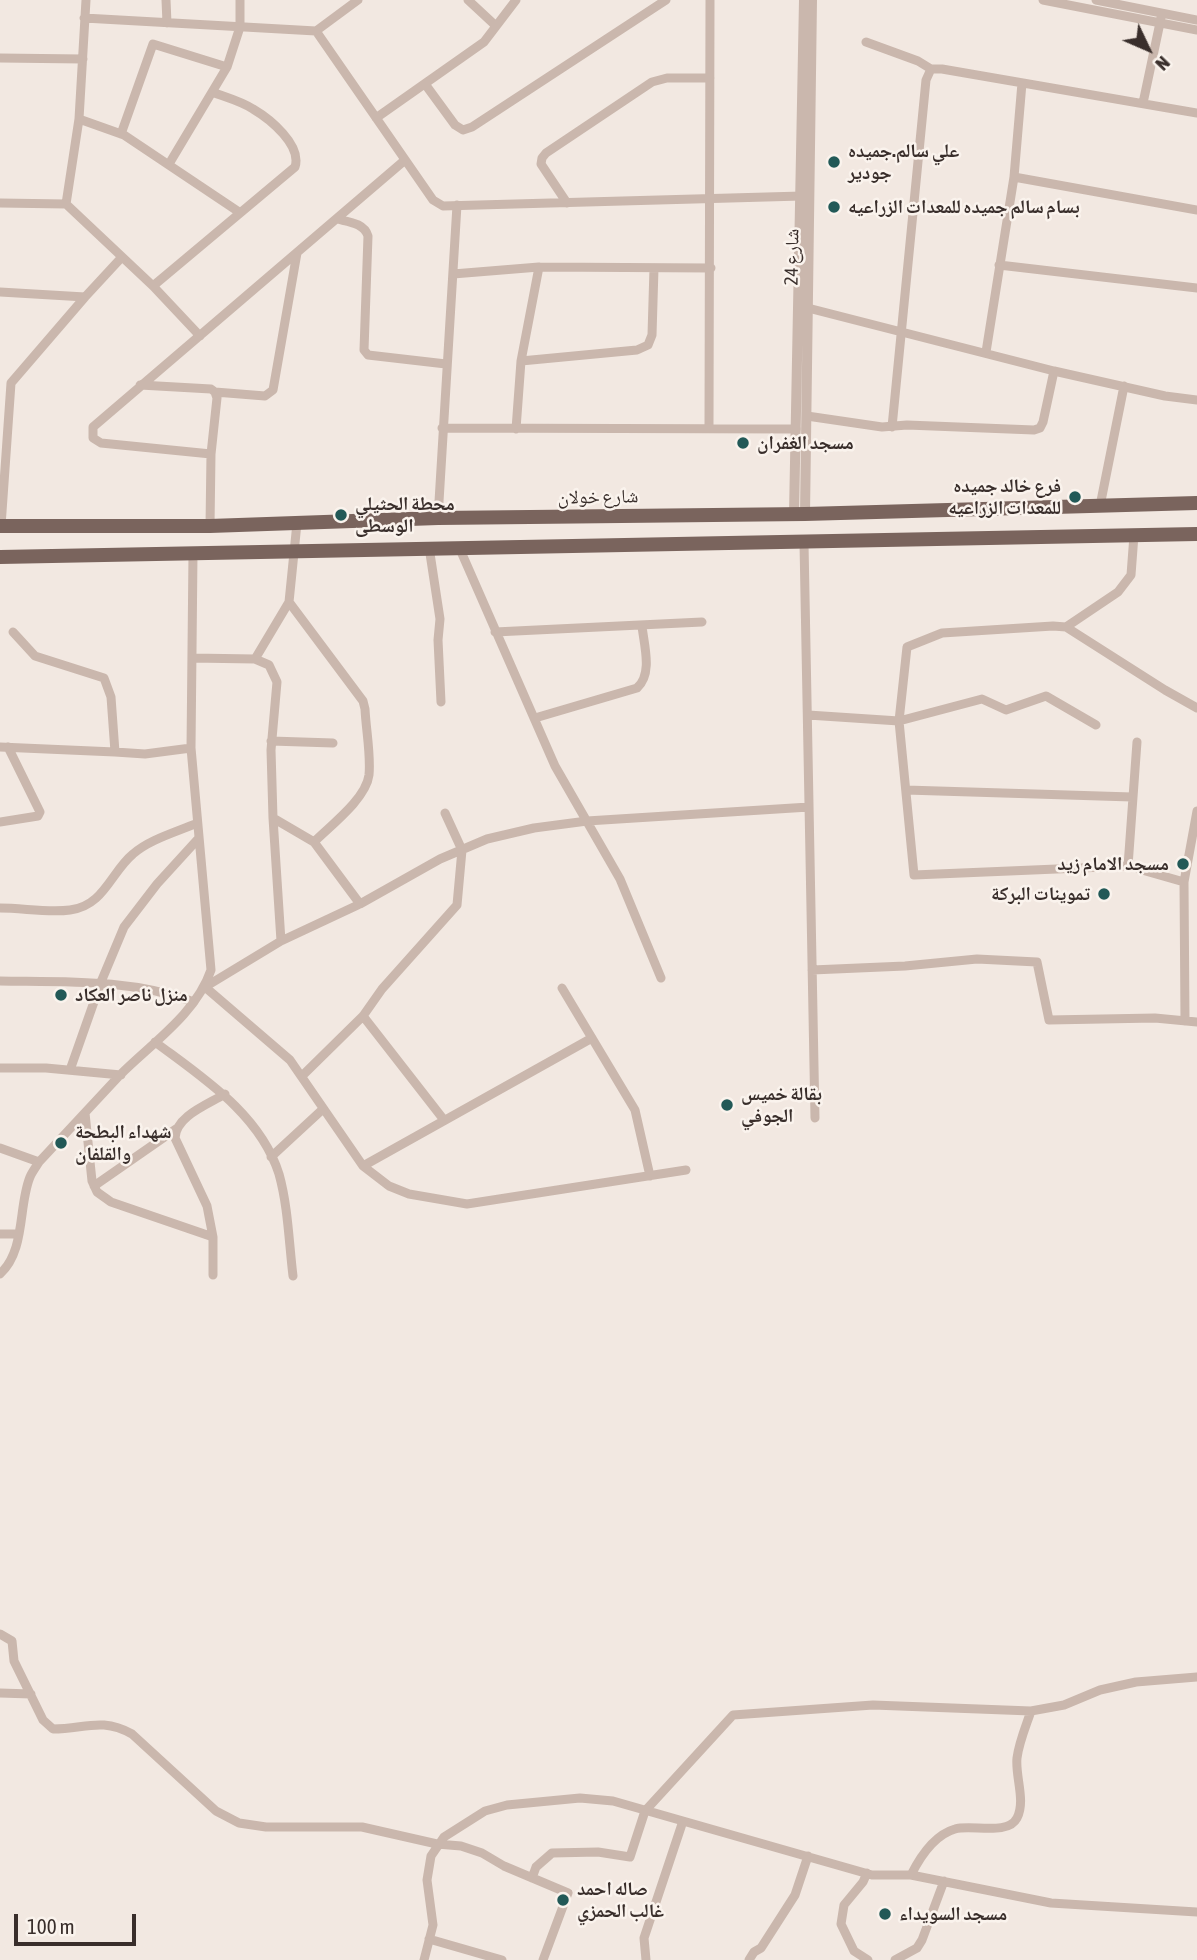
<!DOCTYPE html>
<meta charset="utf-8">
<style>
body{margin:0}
#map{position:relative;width:1197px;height:1960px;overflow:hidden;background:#f2e8e1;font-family:"Asap Condensed",sans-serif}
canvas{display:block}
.north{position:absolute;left:1113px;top:14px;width:70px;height:70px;-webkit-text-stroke:5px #faf3ed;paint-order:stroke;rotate:134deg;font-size:19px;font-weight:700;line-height:28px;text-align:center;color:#392e2b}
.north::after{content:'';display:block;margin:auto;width:24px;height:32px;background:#392e2b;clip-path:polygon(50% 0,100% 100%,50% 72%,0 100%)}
.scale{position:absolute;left:14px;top:1914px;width:122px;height:32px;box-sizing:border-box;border:4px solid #392e2b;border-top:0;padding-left:9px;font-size:21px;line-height:24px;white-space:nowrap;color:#392e2b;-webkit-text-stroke:5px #faf3ed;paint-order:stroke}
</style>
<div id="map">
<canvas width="1197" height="1960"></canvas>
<div class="north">N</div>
<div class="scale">100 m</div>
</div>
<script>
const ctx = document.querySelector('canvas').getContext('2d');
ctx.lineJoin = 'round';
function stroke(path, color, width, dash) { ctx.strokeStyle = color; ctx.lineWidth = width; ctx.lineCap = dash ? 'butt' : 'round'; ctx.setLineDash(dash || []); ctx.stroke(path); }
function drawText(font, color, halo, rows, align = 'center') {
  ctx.font = font + ' "Asap Condensed","Noto Naskh Arabic",sans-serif'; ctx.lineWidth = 5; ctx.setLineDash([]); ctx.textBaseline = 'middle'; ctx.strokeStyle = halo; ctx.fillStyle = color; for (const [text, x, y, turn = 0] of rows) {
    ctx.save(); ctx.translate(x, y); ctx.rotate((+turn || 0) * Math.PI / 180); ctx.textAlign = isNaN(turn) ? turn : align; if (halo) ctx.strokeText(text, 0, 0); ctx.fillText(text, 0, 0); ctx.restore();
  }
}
stroke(new Path2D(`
 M166,0L167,23
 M468,0L496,26
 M1043,0L1197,30
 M1096,0L1197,20
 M84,18L316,31L358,0
 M316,31L433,200L443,206L802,196
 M866,42L918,61L931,69H942L1197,113
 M0,58L83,59
 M425,84L455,125L463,130L472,127L666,0
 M1143,103L1161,18
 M376,118L484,42L516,0
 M79,119L124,135L239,212
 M121,134L153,44L227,67
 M169,164L227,67L240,27V0
 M1014,177L1197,210
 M0,203L66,204L153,286L200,336
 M567,203L541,164L542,158L546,153L652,82L667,78H710
 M66,204L79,119L86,0
 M337,219C349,222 364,223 368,236L364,350L368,355L446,364
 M999,265L1197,288
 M453,274L539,267L711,268
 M153,286L295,167C302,145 270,119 253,109C241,101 225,97 212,92
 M0,292L85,297L122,257
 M804,307L1054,371L1165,396L1197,400
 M986,352L1014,177L1022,83
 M521,361L637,350L648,345L652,335L654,268
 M140,385L211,389L215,392L265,396L273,390L297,253
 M807,416L882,427L907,425L1034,430L1040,428L1043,422L1054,371
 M709,427L710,0
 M892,427L926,80L931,69
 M442,428L796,429
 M516,429L521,361L539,267
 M211,454L101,443L93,438V427L405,160
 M1100,506L1124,386
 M438,518L457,205
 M1,526L11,383L85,297
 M210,526L211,454L217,398L215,392
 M804,543L815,1118
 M429,547L440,619L438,640L441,702
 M459,547L555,766L620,879L661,978
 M289,602L363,701L365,709C366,730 371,755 369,775C366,799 330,826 314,842
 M1066,627L1118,592L1131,575L1134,535
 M13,632L35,656L104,678L111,697L115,752
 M495,632L702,622
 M192,658L255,659L269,665L277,682L271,750L273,818L281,941
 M255,659L289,602L297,523
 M808,715L899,721L907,647L942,633L1053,626L1066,627L1165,690L1197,708
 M535,718L637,688C653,674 644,645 642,626
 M1096,725L1046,696L1006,710L982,699L899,721L914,875L1128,866L1137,742
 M271,741L333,743
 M0,747L115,752L145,754L191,748
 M906,790L1132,797
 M273,818L314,842L360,904
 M0,822L38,816L40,812L8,747
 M1128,866L1184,882L1185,1021
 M1184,882L1197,811
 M0,908C23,908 48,913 70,910C104,906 111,872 133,854C150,839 177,832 197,823
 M812,970L905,966L977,959L1037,962L1049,1020L1155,1018L1197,1022
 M0,981C66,982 132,979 194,1002
 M205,987L281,941L360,904L440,859L487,839L534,828L587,821L809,807
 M205,987L290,1060L363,1166L389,1186L409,1194L467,1204L686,1170
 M562,988L635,1110L650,1176
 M363,1016L444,1120
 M155,1042C203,1078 260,1114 279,1174C288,1206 289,1243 293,1276
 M0,1068H46L121,1075
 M70,1070L101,982L124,927L157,884L198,839
 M302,1076L363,1016L382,989L457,905L462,850L445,813
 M85,1113L92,1181L97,1192L111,1202L213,1237
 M0,1148L39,1162
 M271,1157L323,1109
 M363,1166L592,1038
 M94,1186L176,1129
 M0,1234H19
 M0,1274C26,1250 18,1206 30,1177C32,1172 36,1167 39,1162C66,1133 93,1104 120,1075C152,1043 196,1014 211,970L191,748L193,553
 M213,1275V1237L207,1206L175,1138C176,1116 207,1105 225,1094
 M0,1634L12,1641L14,1661L43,1720L53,1729C85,1729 101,1717 132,1734L216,1811L239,1823L266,1827H362L437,1844L461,1846L482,1853L504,1866L568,1893L543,1960
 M0,1693L31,1694
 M867,1873L863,1882L844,1905L841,1924L854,1951L868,1960
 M911,1875C920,1857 934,1835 955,1829C971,1824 1008,1836 1017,1818C1026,1801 1015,1776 1017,1758C1019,1742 1026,1726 1031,1711L1064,1705L1100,1690L1136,1682L1197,1677
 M532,1878L536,1867L552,1853L598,1852L630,1857L645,1811L733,1715L873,1705L1031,1711
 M429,1939L502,1960
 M424,1960L433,1925L427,1880L431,1856L444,1837L485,1811L507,1805L580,1798L613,1801L872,1875H911L1051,1903L1197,1912
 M646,1960L644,1938L683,1821
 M749,1960L754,1952L761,1948L795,1895L808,1856
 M895,1960L917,1948L922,1940L944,1881`), '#cab7ad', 9);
stroke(new Path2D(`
 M794,514L804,0
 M805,514L812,0`), '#cab7ad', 10);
stroke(new Path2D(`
 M0,526H210L438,518L805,514L1197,503
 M0,557L1197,534`), '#7a645d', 14);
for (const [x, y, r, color] of [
 [834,162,7,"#225957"],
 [834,207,7,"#225957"],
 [743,443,7,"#225957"],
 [1075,497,7,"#225957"],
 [341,515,7,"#225957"],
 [1183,864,7,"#225957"],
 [1104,894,7,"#225957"],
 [61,995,7,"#225957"],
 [727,1105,7,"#225957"],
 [61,1143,7,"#225957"],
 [563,1900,7,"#225957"],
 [885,1914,7,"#225957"]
]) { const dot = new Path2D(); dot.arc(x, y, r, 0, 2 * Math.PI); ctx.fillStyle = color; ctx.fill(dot); stroke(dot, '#faf3ed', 2.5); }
drawText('bold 19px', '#392e2b', '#faf3ed', [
 ["علي سالم.جميده",848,151],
 ["جودير",848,173],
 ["بسام سالم جميده للمعدات الزراعيه",848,207],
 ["مسجد الغفران",757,443],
 ["فرع خالد جميده",1061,486,"right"],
 ["للمعدات الزراعيه",1061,508,"right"],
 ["محطة الحثيلي",355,504],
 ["الوسطى",355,526],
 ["مسجد الامام زيد",1169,864,"right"],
 ["تموينات البركة",1090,894,"right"],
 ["منزل ناصر العكاد",75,995],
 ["بقالة خميس",741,1094],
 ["الجوفي",741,1116],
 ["شهداء البطحة",75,1132],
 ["والقلفان",75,1154],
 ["صاله احمد",577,1889],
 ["غالب الحمزي",577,1911],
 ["مسجد السويداء",899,1914]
], 'left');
drawText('19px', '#392e2b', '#faf3ed', [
 ["شارع 24",792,257,-89],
 ["شارع خولان",598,497,-1]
]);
</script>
